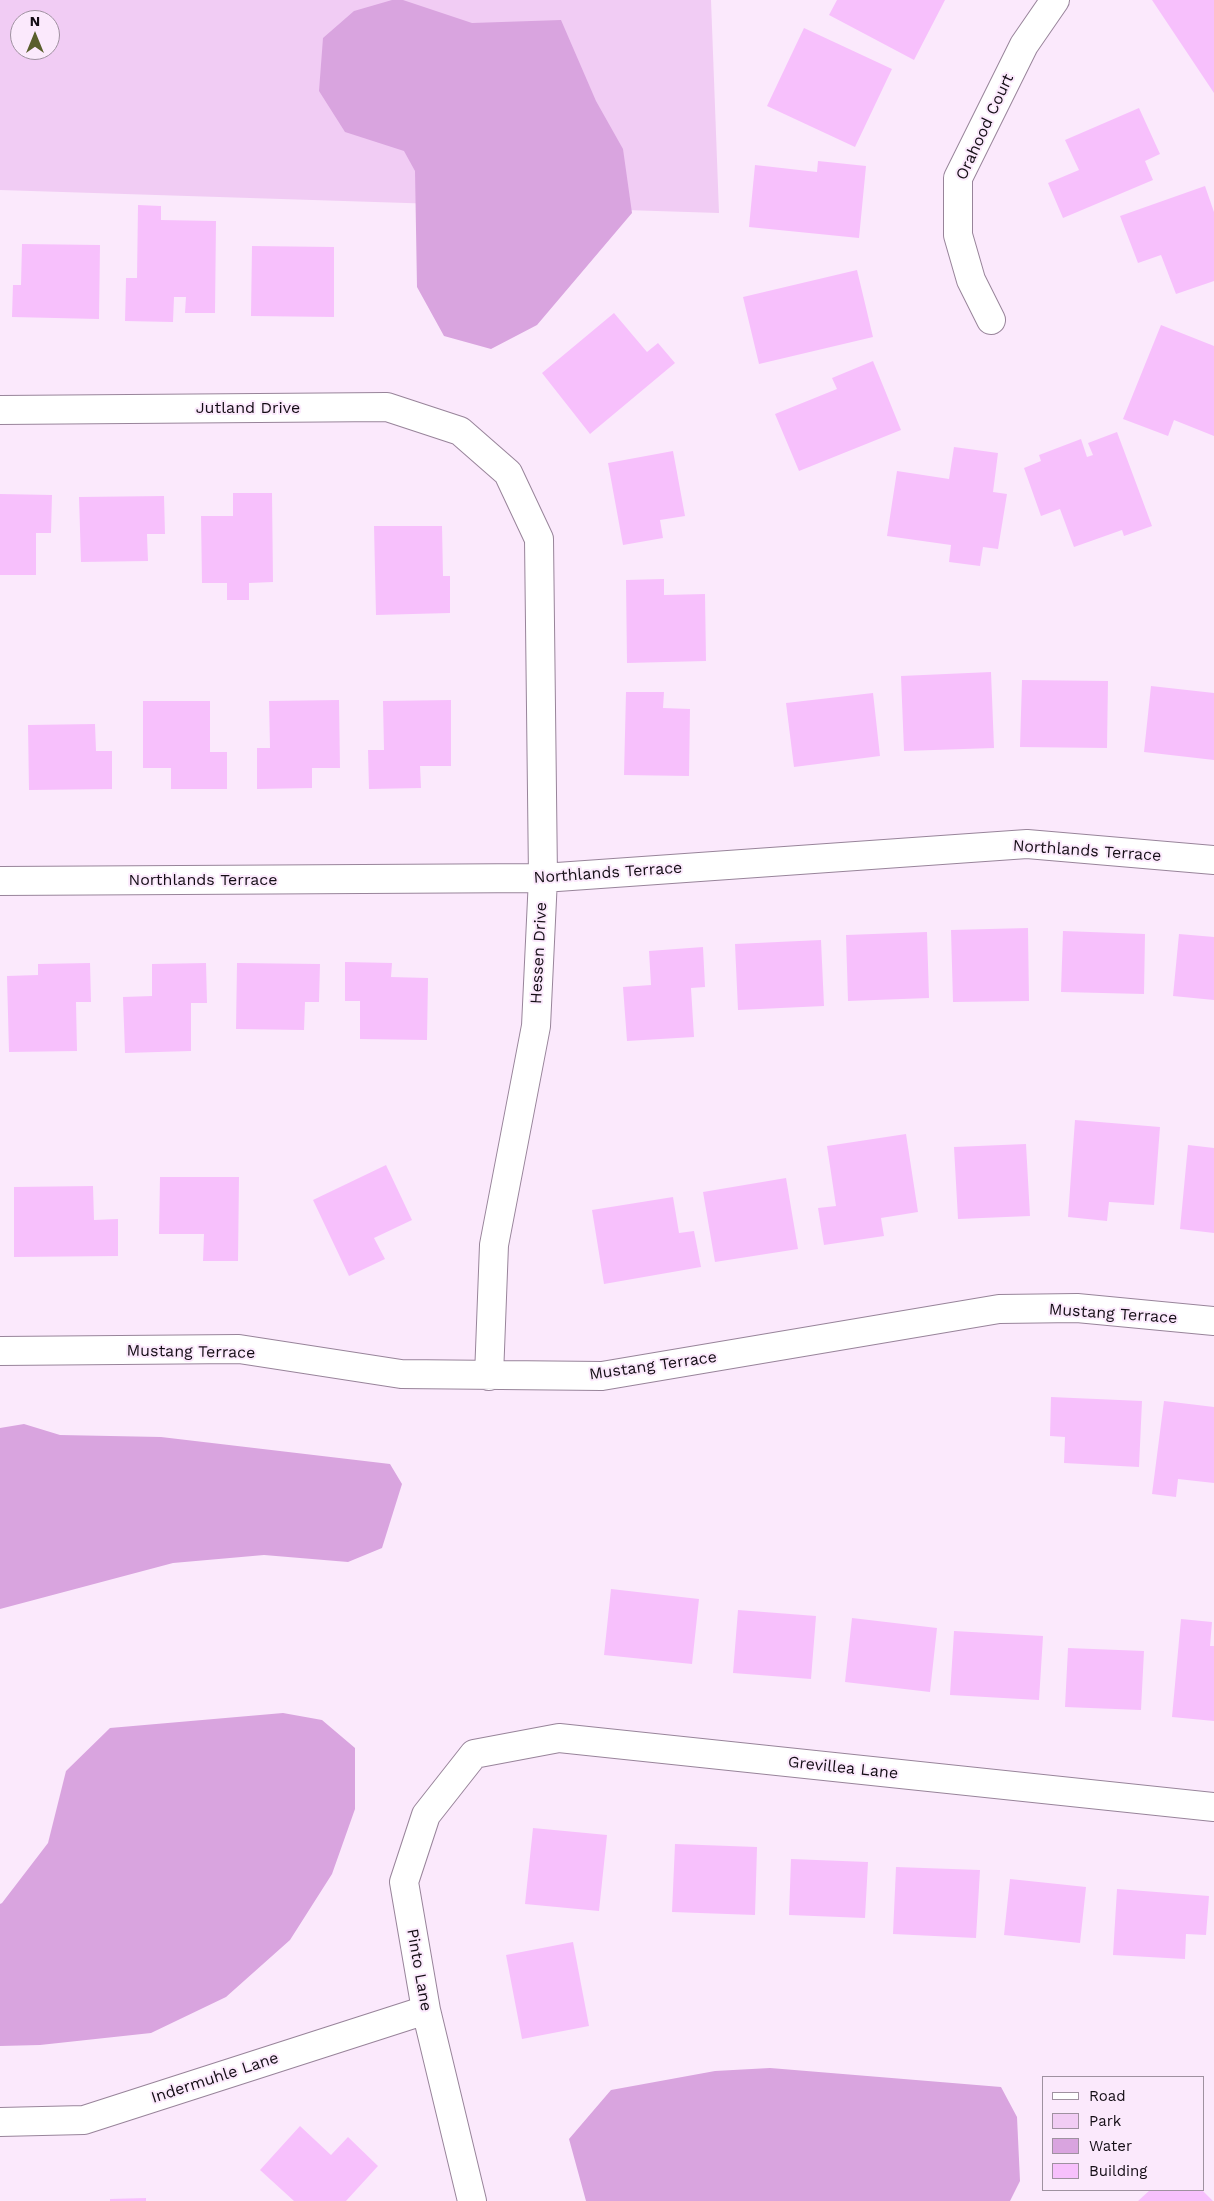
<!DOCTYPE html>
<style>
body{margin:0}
#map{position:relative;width:1214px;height:2201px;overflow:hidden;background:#fbe9fc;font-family:"Work Sans",sans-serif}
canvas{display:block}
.legend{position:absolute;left:1042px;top:2076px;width:162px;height:115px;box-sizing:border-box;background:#fbe9fc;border:1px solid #9f91a0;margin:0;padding:6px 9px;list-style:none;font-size:15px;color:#140d15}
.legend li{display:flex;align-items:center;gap:10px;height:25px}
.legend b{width:25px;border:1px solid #9f91a0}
.north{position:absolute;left:10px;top:10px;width:50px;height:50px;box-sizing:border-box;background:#fbe9fc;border:1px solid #9f91a0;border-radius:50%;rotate:0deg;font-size:14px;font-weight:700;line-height:20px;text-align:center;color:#140d15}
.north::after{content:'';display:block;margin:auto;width:18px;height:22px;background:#595e2c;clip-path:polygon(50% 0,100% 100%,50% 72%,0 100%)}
</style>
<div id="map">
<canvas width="1214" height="2201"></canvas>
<ul class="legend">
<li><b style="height:6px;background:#fff"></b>Road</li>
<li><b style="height:14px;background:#f1ccf4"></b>Park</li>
<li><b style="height:14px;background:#d9a4df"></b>Water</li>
<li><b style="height:14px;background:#f7c0fc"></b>Building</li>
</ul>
<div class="north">N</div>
</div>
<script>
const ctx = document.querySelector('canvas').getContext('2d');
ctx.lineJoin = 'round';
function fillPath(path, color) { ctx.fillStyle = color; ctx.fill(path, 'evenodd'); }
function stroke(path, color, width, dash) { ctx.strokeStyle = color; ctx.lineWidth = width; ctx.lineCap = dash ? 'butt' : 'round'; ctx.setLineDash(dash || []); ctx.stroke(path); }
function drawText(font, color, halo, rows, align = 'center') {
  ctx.font = font + ' "Work Sans",sans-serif'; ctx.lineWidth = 4; ctx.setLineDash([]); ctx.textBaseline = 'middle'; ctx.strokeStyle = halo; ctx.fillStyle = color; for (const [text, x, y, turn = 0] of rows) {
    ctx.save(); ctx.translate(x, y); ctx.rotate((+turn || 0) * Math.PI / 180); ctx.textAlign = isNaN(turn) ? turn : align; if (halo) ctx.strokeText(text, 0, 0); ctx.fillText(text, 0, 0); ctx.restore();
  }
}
fillPath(new Path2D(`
 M0,0H711L719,213L0,190ZM20,20H50V50H20Z`), '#f1ccf4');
fillPath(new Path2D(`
 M392,0H403L472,23L561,20L596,101L623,149L632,213L537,325L491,349L444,336L417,287L415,171L404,151L345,132L319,91L323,38L354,11Z
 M24,1424L60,1435L161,1437L390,1464L402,1484L382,1548L348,1562L264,1555L173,1563L0,1609V1428Z
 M283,1713L322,1720L355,1748V1809L332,1874L290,1940L226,1997L151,2033L40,2045L0,2046V1904L2,1903L48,1843L66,1771L110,1728Z
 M770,2068L1001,2087L1017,2117L1020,2181L1010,2201H586L569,2139L611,2090L715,2071Z`), '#d9a4df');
fillPath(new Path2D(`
 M837,0H945L914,60L829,15Z
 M1152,0H1214V93Z
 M804,28L892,69L855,147L767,106Z
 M1139,108L1160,154L1145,161L1153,180L1063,218L1048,183L1079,170L1065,140Z
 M818,161L866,166L859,238L749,227L755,165L817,172Z
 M1205,186L1214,212V281L1176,294L1161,255L1138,263L1120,216Z
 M138,205L161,206V220L216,221L215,313H185L186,297H174L173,322L125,321L126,278H137Z
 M22,244L100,245L99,319L12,317L13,285H21Z
 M252,246L334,247V317L251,316Z
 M857,270L873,337L759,364L743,297Z
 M614,313L647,352L658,343L675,363L590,434L542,373Z
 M1161,325L1214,346V436L1174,420L1168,436L1123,419Z
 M873,361L901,430L799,471L775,414L837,389L832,378Z
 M1117,432L1152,526L1124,536L1122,530L1074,547L1060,509L1041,516L1024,468L1041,461L1039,455L1081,439L1087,457L1093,455L1088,443Z
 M954,447L998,453L993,492L1007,494L998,549L983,547L980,566L949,562L951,545L887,536L897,471L949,479Z
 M673,451L685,516L660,520L663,538L623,545L608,463Z
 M233,493H272L273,582L249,583V600H227V583H202L201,516H233Z
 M0,494L52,495L51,533H36V575H0Z
 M164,496L165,534H147L148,561L81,562L79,497Z
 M374,526H442L443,576H450V613L376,615Z
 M664,579V595L705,594L706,661L627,663L626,580Z
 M991,672L994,748L904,751L901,676Z
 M1022,680L1108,681L1107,748L1020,747Z
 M1151,686L1214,693V760L1144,752Z
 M626,692H664L663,708L690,709L689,776L624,775Z
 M873,693L880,756L794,767L786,703Z
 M339,700L340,768H312V788L257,789V748H270L269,701Z
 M451,700V766H420L421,788L369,789L368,750H384L383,701Z
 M143,701H210V752H227V789H171V768H143Z
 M95,724L96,751H112V789L29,790L28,725Z
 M1028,928L1029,1001L953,1002L951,930Z
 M1063,931L1145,934L1144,994L1061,992Z
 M927,932L929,998L848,1001L846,935Z
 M1179,934L1214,937V1000L1173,996Z
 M821,940L824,1006L738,1010L735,944Z
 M703,947L705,987L691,988L694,1037L627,1041L623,987L651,985L649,951Z
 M345,962L392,963L391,977L428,978L427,1040L360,1039V1001H345Z
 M90,963L91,1002H76L77,1051L9,1052L7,976L38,975V964Z
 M206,963L207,1003H191V1051L125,1053L123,997L152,996V964Z
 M237,963L320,964L319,1002H305L304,1030L236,1029Z
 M1075,1120L1160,1127L1154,1205L1109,1202L1107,1221L1068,1217Z
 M906,1134L918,1212L881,1218L884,1236L824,1245L818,1208L836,1206L827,1146Z
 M1026,1144L1030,1216L958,1219L954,1147Z
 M1188,1145L1214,1148V1233L1180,1229Z
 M386,1165L412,1220L374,1238L385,1259L349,1276L313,1200Z
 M160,1177H239L238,1261H203L204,1234H159Z
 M786,1178L798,1249L715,1262L703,1192Z
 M93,1186L94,1220L118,1219V1256L14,1257V1187Z
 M673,1197L679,1233L694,1231L701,1267L604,1284L592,1210Z
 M1051,1397L1142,1401L1139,1467L1064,1463L1065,1437L1050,1436Z
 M1164,1401L1214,1407V1483L1178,1479L1176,1497L1152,1494Z
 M611,1589L699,1599L692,1664L604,1655Z
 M738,1610L816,1616L811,1679L733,1673Z
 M852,1618L937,1628L930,1692L845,1682Z
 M1181,1619L1212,1622L1210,1646H1214V1721L1172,1717Z
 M954,1631L1043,1636L1039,1700L950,1695Z
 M1068,1648L1144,1651L1141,1710L1065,1707Z
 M533,1828L607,1835L599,1911L525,1904Z
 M675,1844L757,1847L755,1915L672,1912Z
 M791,1859L868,1862L865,1918L789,1915Z
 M896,1867L980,1870L976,1938L893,1934Z
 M1010,1879L1086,1887L1080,1943L1004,1935Z
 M1117,1889L1209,1896L1206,1935L1186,1934L1185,1959L1113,1955Z
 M573,1942L589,2026L522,2039L506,1955Z
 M300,2126L331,2155L348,2137L378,2166L346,2201H294L260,2170Z
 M1150,2190H1202L1213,2201H1138Z
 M146,2198V2201H110V2199Z`), '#f7c0fc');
const minor = new Path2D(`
 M991,320L971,280L958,235V178L1024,45L1055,0
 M0,410L387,407L460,431L508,473L539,539L543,878L536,1026L494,1245L489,1376
 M0,881L543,878L1027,844L1214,860
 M0,1351L239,1349L401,1374L602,1376L999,1309L1077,1308L1214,1321
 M0,2122L84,2120L426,2010
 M472,2201L426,2010L404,1882L426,1815L474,1754L559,1738L1214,1807`);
stroke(minor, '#98849a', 30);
stroke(minor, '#fff', 28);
drawText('16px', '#140d15', '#fbe9fc', [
 ["Orahood Court",985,127,-65],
 ["Jutland Drive",248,408],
 ["Northlands Terrace",1087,851,4],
 ["Northlands Terrace",608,873,-4],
 ["Northlands Terrace",203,880],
 ["Hessen Drive",539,953,-87],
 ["Mustang Terrace",1113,1314,4],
 ["Mustang Terrace",191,1352,1],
 ["Mustang Terrace",653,1366,-8],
 ["Grevillea Lane",843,1768,6],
 ["Pinto Lane",419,1970,80],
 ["Indermuhle Lane",215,2078,-18]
]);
</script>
